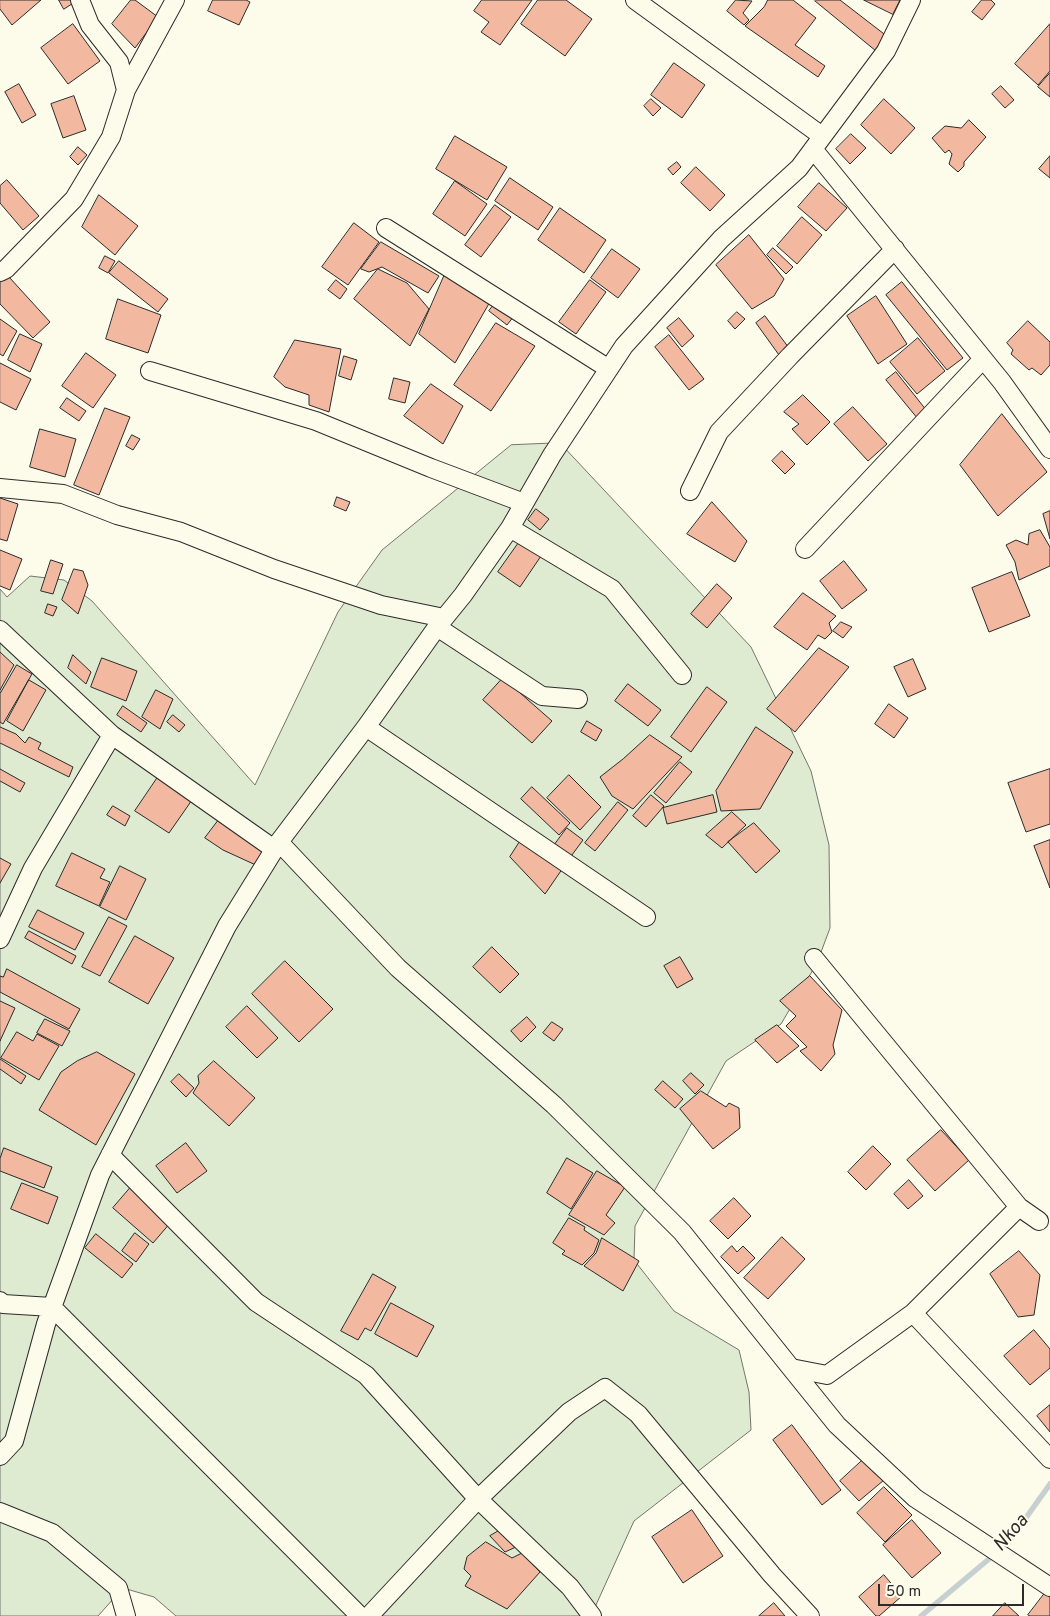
<!DOCTYPE html>
<style>
body{margin:0}
#map{position:relative;width:1050px;height:1616px;overflow:hidden;background:#fdfbea;font-family:Overpass,sans-serif}
canvas{display:block}
.scale{position:absolute;left:878px;top:1584px;width:146px;height:22px;box-sizing:border-box;border:2px solid #2b2b2b;border-top:0;padding-left:6px;font-size:15px;line-height:18px;white-space:nowrap;color:#2b2b2b;-webkit-text-stroke:4px #fdfbea;paint-order:stroke}
</style>
<div id="map">
<canvas width="1050" height="1616"></canvas>
<div class="scale">50 m</div>
</div>
<script>
const ctx = document.querySelector('canvas').getContext('2d');
ctx.lineJoin = 'round';
function fillPath(path, color) { ctx.fillStyle = color; ctx.fill(path, 'evenodd'); }
function stroke(path, color, width, dash) { ctx.strokeStyle = color; ctx.lineWidth = width; ctx.lineCap = dash ? 'butt' : 'round'; ctx.setLineDash(dash || []); ctx.stroke(path); }
function drawText(font, color, halo, rows, align = 'center') {
  ctx.font = font + ' Overpass,sans-serif'; ctx.lineWidth = 4; ctx.setLineDash([]); ctx.textBaseline = 'middle'; ctx.strokeStyle = halo; ctx.fillStyle = color; for (const [text, x, y, turn = 0] of rows) {
    ctx.save(); ctx.translate(x, y); ctx.rotate((+turn || 0) * Math.PI / 180); ctx.textAlign = isNaN(turn) ? turn : align; if (halo) ctx.strokeText(text, 0, 0); ctx.fillText(text, 0, 0); ctx.restore();
  }
}
const green = new Path2D(`
 M560,443L751,647L811,771L829,845L830,928L817,963L781,1024L726,1061L635,1226L634,1260L674,1311L739,1350L749,1392L751,1430L634,1521L591,1616H176L154,1597L123,1588L98,1616H0V589L7,597L30,576L64,580L92,601L255,785L338,612L382,550L511,445Z`);
fillPath(green, '#deebd1');
stroke(green, '#74746e', 1);
stroke(new Path2D(`
 M921,1616L1008,1543L1050,1484`), '#c7d0d0', 5.5);
const building = new Path2D(`
 M0,0H41L12,25L0,9Z
 M59,0H74L75,2L64,9Z
 M131,0H135L158,17L135,48L112,24Z
 M213,0H246L250,2L239,25L208,11Z
 M482,0H532L500,45L481,32L489,22L474,11Z
 M538,0H566L592,19L565,56L521,24Z
 M736,0L752,1L743,13L749,20L744,25L727,11Z
 M768,0H793L816,18L795,45L825,66L818,77L745,26L764,7Z
 M816,0H840L888,37L876,51L815,1Z
 M864,0H900L893,14Z
 M982,0H991L995,4L982,20L972,12Z
 M73,24L100,61L68,84L41,48Z
 M1050,24V71L1038,85L1015,64Z
 M674,63L705,85L682,118L651,95Z
 M1050,73V97L1038,87Z
 M19,84L36,115L22,123L5,92Z
 M1001,86L1014,100L1005,108L992,94Z
 M74,96L86,130L63,138L51,104Z
 M651,99L661,108L653,116L644,106Z
 M884,99L915,128L891,154L861,125Z
 M969,120L986,137L964,162V166L958,172L949,164L952,154L949,150L945,153L932,138L945,126L961,128Z
 M851,134L866,148L850,164L836,149Z
 M455,136L507,167L487,200L436,169Z
 M78,147L87,155L78,165L70,157Z
 M1050,156V178L1039,169Z
 M677,162L681,167L673,175L668,169Z
 M696,167L725,195L710,211L681,183Z
 M510,178L553,207L538,230L495,201Z
 M7,180L39,216L23,230L0,203V186Z
 M455,181L487,204L465,236L433,214Z
 M819,183L847,208L826,231L798,207Z
 M99,195L138,226L115,255L82,227Z
 M495,205L511,217L481,257L465,245Z
 M560,208L606,240L584,273L538,240Z
 M802,217L822,235L797,264L777,246Z
 M354,223L379,242L348,285L322,267Z
 M749,235L784,279L774,296L752,309L716,265Z
 M381,242L439,276L428,293L382,267L369,272L361,269Z
 M773,248L793,267L786,274L767,255Z
 M612,249L640,269L618,298L591,278Z
 M105,256L115,261L108,273L99,268Z
 M119,261L168,299L158,312L109,273Z
 M378,269L407,283L429,309L410,346L354,299Z
 M445,274L491,300L455,363L419,334Z
 M9,277L50,322L33,338L0,304V279Z
 M336,280L347,289L340,299L328,290Z
 M590,280L606,292L576,334L559,322Z
 M902,282L963,358L947,370L886,295Z
 M876,296L907,344L878,364L847,316Z
 M118,299L161,315L148,353L106,339Z
 M496,302L514,316L507,325L489,311Z
 M737,312L745,319L735,329L728,321Z
 M765,316L789,348L779,355L756,323Z
 M679,318L694,336L682,347L667,328Z
 M0,319L17,331L3,356L0,354Z
 M1028,321L1050,342V365L1041,375L1032,368L1029,370L1011,354L1013,350L1007,343Z
 M496,323L535,346L491,411L454,385Z
 M20,334L42,344L30,372L8,360Z
 M669,335L704,379L689,390L655,347Z
 M918,338L945,371L917,394L890,362Z
 M295,340L341,349L329,412L309,405V395L285,387L274,377Z
 M86,353L116,375L93,408L62,386Z
 M344,356L357,360L351,380L339,376Z
 M0,363L31,379L16,410L0,402Z
 M896,372L927,411L918,419L886,380Z
 M394,378L410,382L405,403L389,399Z
 M431,384L463,406L443,444L404,416Z
 M803,395L830,422L807,445L792,429L799,424L784,412Z
 M67,398L86,411L79,421L60,408Z
 M853,407L887,444L868,461L834,424Z
 M105,408L130,417L99,495L74,485Z
 M1002,414L1047,472L998,516L960,465Z
 M40,429L76,439L65,477L30,467Z
 M132,435L140,439L133,450L126,446Z
 M782,451L795,464L785,474L772,461Z
 M337,497L350,502L346,511L334,506Z
 M0,498L18,504L7,541L0,539Z
 M712,502L747,541L735,562L687,534Z
 M536,509L549,519L540,530L528,520Z
 M1050,511V539L1043,514Z
 M1040,530L1050,547V566L1019,580L1015,562L1006,545L1016,540L1028,545L1029,534Z
 M520,541L541,556L520,587L498,572Z
 M0,550L22,559L10,590L0,586Z
 M51,560L63,564L53,594L41,591Z
 M844,561L867,590L842,609L820,581Z
 M74,569L83,571L88,585L78,614L62,600Z
 M1012,572L1030,616L989,632L972,588Z
 M717,584L732,598L707,628L691,614Z
 M803,593L836,616L829,623L832,632L825,639L818,635L807,650L774,627Z
 M48,604L57,607L53,616L45,613Z
 M841,622L852,627L843,638L833,631Z
 M819,648L849,667L795,732L767,709Z
 M0,652L14,665L0,690Z
 M73,655L91,672L86,684L68,668Z
 M102,658L137,671L126,701L91,687Z
 M913,659L926,689L908,697L894,667Z
 M17,665L32,674L3,724L0,722V694Z
 M503,678L552,721L532,743L483,700Z
 M29,680L46,690L23,731L7,721Z
 M628,684L661,710L648,726L615,701Z
 M707,687L727,702L691,752L671,737Z
 M156,690L173,699L160,729L142,717Z
 M889,704L908,718L894,738L875,724Z
 M123,706L147,723L141,732L117,715Z
 M173,715L185,725L179,732L167,722Z
 M587,721L602,730L596,741L581,732Z
 M0,727L16,734L25,743L29,737L41,743L38,749L73,767L69,777L0,743Z
 M756,727L793,752L760,809L721,811L716,791Z
 M650,735L682,757L633,809L612,796L600,777L623,759Z
 M680,762L692,772L666,803L654,793Z
 M0,769L25,783L20,792L0,781Z
 M1050,769V824L1026,832L1008,783Z
 M569,775L601,807L580,830L547,798Z
 M158,777L192,800L169,833L135,811Z
 M532,787L570,823L559,835L521,799Z
 M651,795L664,806L646,827L633,816Z
 M713,795L717,812L667,824L663,808Z
 M618,802L628,810L595,851L585,843Z
 M113,806L130,816L125,826L107,815Z
 M732,812L746,825L722,848L706,835Z
 M221,817L263,849L258,866L223,850L205,838Z
 M754,823L780,851L756,873L728,842Z
 M567,828L583,840L566,863L550,851Z
 M528,829L565,865L545,894L510,857Z
 M1050,840V888L1034,846Z
 M72,853L105,869L100,878L110,882L99,906L56,886Z
 M0,858L11,864L0,883Z
 M120,866L146,879L126,920L100,907Z
 M38,910L84,933L75,950L29,927Z
 M109,917L127,926L100,976L82,967Z
 M29,931L76,956L72,964L25,938Z
 M135,936L174,958L148,1004L109,982Z
 M492,947L519,974L500,993L473,967Z
 M680,957L693,979L677,988L664,966Z
 M285,961L333,1009L299,1042L252,994Z
 M7,969L80,1009L69,1029L0,992V976L3,977Z
 M810,976L842,1010L833,1045L835,1054L821,1071L800,1051L807,1047L786,1026L796,1016L780,1001Z
 M0,1001L15,1008L0,1041Z
 M247,1006L278,1038L257,1058L226,1027Z
 M527,1017L536,1027L521,1042L511,1031Z
 M45,1019L70,1031L62,1046L37,1033Z
 M552,1022L563,1029L554,1041L543,1033Z
 M777,1025L799,1046L777,1063L755,1040Z
 M17,1032L33,1041L37,1034L59,1046L39,1080L1,1058Z
 M97,1052L135,1074L96,1145L39,1110L61,1072L77,1061Z
 M0,1059L26,1076L21,1084L0,1069Z
 M214,1061L255,1098L229,1126L193,1093L199,1083L198,1076Z
 M691,1073L704,1085L695,1094L683,1081Z
 M179,1074L194,1088L186,1097L171,1082Z
 M663,1081L683,1099L675,1108L655,1090Z
 M701,1091L726,1107L729,1103L739,1108L740,1128L713,1149L680,1109Z
 M941,1130L969,1160L935,1191L907,1160Z
 M186,1143L207,1171L177,1193L156,1166Z
 M873,1146L891,1164L866,1190L848,1172Z
 M4,1148L52,1167L44,1188L0,1171V1159Z
 M567,1158L593,1173L571,1209L547,1193Z
 M597,1171L625,1187L606,1215L615,1223L604,1235L569,1215Z
 M909,1180L923,1196L908,1209L894,1194Z
 M22,1183L58,1197L48,1224L11,1209Z
 M131,1187L171,1222L153,1243L113,1208Z
 M734,1198L751,1216L728,1239L710,1221Z
 M569,1218L585,1227L584,1230L599,1240L594,1253L582,1265L562,1254L565,1251L553,1243Z
 M135,1233L149,1244L136,1262L122,1251Z
 M96,1234L133,1264L122,1278L85,1248Z
 M782,1237L805,1259L768,1299L744,1278Z
 M602,1238L639,1261L623,1291L584,1266L596,1253Z
 M732,1246L737,1252L743,1246L755,1258L738,1274L721,1257Z
 M1019,1251L1040,1275L1034,1315L1018,1317L990,1274Z
 M373,1274L396,1287L371,1331L365,1328L358,1340L341,1331Z
 M391,1303L434,1326L417,1357L375,1334Z
 M1034,1330L1050,1349V1368L1030,1385L1004,1356Z
 M1050,1405V1432L1037,1416Z
 M792,1425L841,1490L822,1505L773,1440Z
 M865,1458L884,1480L859,1501L840,1481Z
 M884,1487L912,1515L885,1542L857,1513Z
 M692,1510L723,1556L683,1583L652,1537Z
 M912,1520L941,1553L912,1578L883,1545Z
 M504,1528L518,1546L505,1552L490,1536Z
 M486,1542L512,1558L522,1553L540,1572L507,1609L465,1586L471,1576L464,1569L467,1557Z
 M884,1575L902,1596L879,1616H876L859,1597Z
 M1045,1593L1050,1597V1616H1030L1028,1615Z
 M774,1603L785,1616H759Z
 M1005,1603L1019,1616H993Z`);
fillPath(building, '#f2b8a0');
stroke(building, '#2b2b2b', 1);
const street = new Path2D(`
 M635,0L822,136
 M126,90L175,0
 M813,149L1002,382L1050,449
 M386,228L609,369
 M0,272L6,269L74,199L111,137L126,90L119,62L90,25L80,0
 M150,371L316,421L431,468L524,503
 M0,488L63,494L117,515L181,532L274,569L381,605L444,618
 M690,491L719,432L790,356L895,249
 M510,528L612,589L682,675
 M805,549L983,359
 M437,627L542,696L578,699
 M0,630L112,735L274,849
 M366,727L646,917
 M279,842L398,968L554,1105L682,1232L791,1368L827,1375L913,1313L1019,1207
 M0,939L33,868L112,735
 M814,958L1019,1207L1039,1221
 M110,1155L256,1302L366,1375L478,1499L570,1587L592,1616
 M0,1301L3,1304L52,1307L360,1616
 M913,1313L1050,1459
 M791,1368L837,1425L915,1498L1050,1587
 M0,1456L14,1441L46,1324L100,1175L227,926L279,842L366,727L437,627L463,595L510,528L552,455L624,346L721,239L799,168L886,51L911,0
 M0,1512L52,1533L118,1588L126,1616
 M369,1616L478,1499L569,1412L605,1388L638,1414L772,1575L810,1616`);
stroke(street, '#2b2b2b', 20);
stroke(street, '#fdfbea', 18);
drawText('italic 19px', '#2b2b2b', '#fdfbea', [
 ["Nkoa",1012,1534,-49]
]);
</script>
